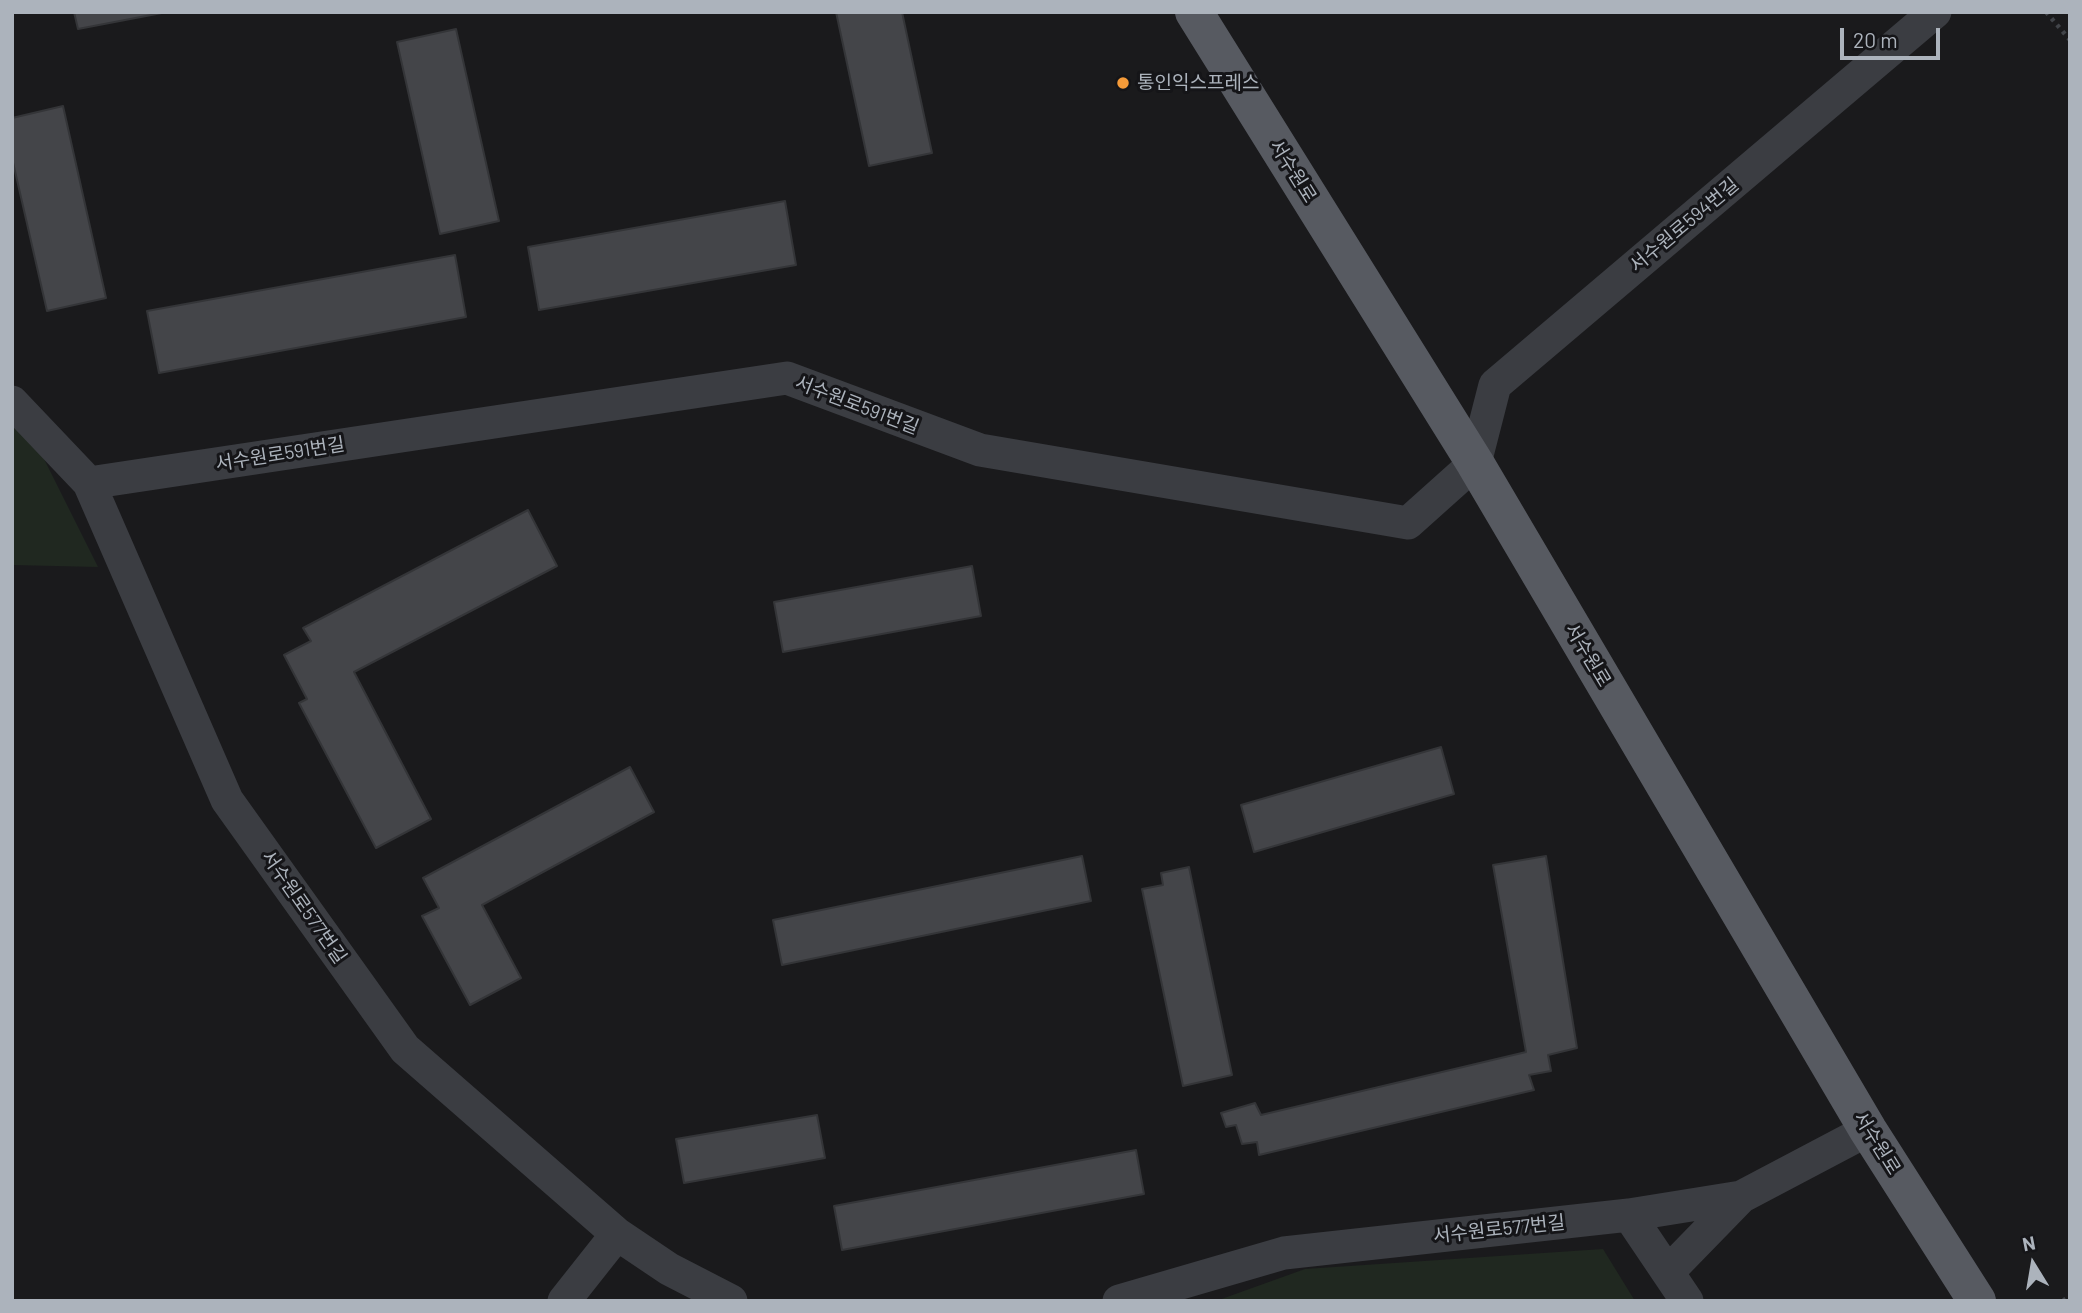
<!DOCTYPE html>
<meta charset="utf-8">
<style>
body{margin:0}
#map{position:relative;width:2082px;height:1313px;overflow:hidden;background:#1a1a1c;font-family:Barlow,sans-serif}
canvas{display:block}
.frame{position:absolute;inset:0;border:14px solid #acb3bc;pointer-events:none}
.north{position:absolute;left:1998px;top:1229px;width:70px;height:70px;-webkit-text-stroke:5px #151518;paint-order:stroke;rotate:349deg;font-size:19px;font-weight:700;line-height:28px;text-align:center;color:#acb3bc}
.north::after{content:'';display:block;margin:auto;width:24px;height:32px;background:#acb3bc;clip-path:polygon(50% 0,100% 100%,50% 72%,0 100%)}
.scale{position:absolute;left:1840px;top:28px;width:100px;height:32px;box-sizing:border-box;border:4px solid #acb3bc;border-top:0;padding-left:9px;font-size:21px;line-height:24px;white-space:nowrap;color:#acb3bc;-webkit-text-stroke:5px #151518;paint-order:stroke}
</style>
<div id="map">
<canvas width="2082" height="1313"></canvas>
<div class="frame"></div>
<div class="north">N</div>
<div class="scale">20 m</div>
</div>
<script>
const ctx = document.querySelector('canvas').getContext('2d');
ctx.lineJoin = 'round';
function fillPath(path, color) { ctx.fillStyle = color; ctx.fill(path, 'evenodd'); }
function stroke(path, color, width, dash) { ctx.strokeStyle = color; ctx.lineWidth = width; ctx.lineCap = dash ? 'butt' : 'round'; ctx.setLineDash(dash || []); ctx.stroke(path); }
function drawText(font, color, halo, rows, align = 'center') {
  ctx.font = font + ' Barlow,"Noto Sans KR",sans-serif'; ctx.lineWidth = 6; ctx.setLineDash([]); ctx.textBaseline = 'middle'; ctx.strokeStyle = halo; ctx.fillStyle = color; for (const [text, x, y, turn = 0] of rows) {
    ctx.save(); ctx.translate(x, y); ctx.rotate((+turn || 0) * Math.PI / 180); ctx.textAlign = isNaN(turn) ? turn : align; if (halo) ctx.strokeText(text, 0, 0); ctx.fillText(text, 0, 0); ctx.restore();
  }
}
fillPath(new Path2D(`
 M12,420L38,447L98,567L12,565Z
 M1603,1249L1635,1301H1216L1305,1269Z`), '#202820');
const building = new Path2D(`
 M74,12H167L78,29Z
 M836,12H902L932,153L869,166Z
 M456,29L499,221L440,234L397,42Z
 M63,106L106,298L47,311L12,158V118Z
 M785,201L796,265L539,310L528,247Z
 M455,255L466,317L159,373L147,311Z
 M528,510L557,566L354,672L431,819L376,848L299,703L307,699L284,655L311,641L303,628Z
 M972,566L981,616L783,652L774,602Z
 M1441,747L1454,794L1254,852L1241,805Z
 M630,767L654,812L482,905L521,978L470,1005L422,916L439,908L423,878Z
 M1082,856L1091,901L782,965L773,920Z
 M1546,856L1577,1048L1548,1055L1551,1071L1529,1075L1534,1090L1259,1155L1257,1142L1242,1144L1236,1125L1226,1127L1221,1113L1255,1103L1261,1115L1526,1052L1493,865Z
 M1189,867L1232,1075L1183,1086L1142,889L1163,885L1161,873Z
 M817,1115L825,1158L684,1183L676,1139Z
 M1136,1150L1144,1194L842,1250L834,1206Z`);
fillPath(building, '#444549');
stroke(building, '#343538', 2);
stroke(new Path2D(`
 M2046,12L2070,40
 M2063,1301L2070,1295`), '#414449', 4.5, [3.5, 5]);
stroke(new Path2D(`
 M12,402L89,483L227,800L405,1049L617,1234L669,1269L731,1301
 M89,483L787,378L980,450L1408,523L1475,463L1495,385L1935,12
 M1629,1215L1687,1301
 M1668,1272L1741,1197
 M564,1301L617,1234
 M1119,1301L1284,1253L1629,1215L1741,1197L1868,1130`), '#3b3d42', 33);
stroke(new Path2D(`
 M1194,12L1475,463L1868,1130L1977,1301`), '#575a61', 38);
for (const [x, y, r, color] of [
 [1123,83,7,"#f59b39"]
]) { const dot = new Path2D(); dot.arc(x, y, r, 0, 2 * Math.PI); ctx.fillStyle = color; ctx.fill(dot); stroke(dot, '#151518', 2.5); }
drawText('19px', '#acb3bc', '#151518', [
 ["통인익스프레스",1137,83]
], 'left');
drawText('19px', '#acb3bc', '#151518', [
 ["서수원로",1293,171,58],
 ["서수원로594번길",1684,225,-40],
 ["서수원로591번길",857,405,21],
 ["서수원로591번길",280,454,-9],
 ["서수원로",1588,655,59],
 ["서수원로577번길",304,907,55],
 ["서수원로",1877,1143,58],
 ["서수원로577번길",1499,1229,-6]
]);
</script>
